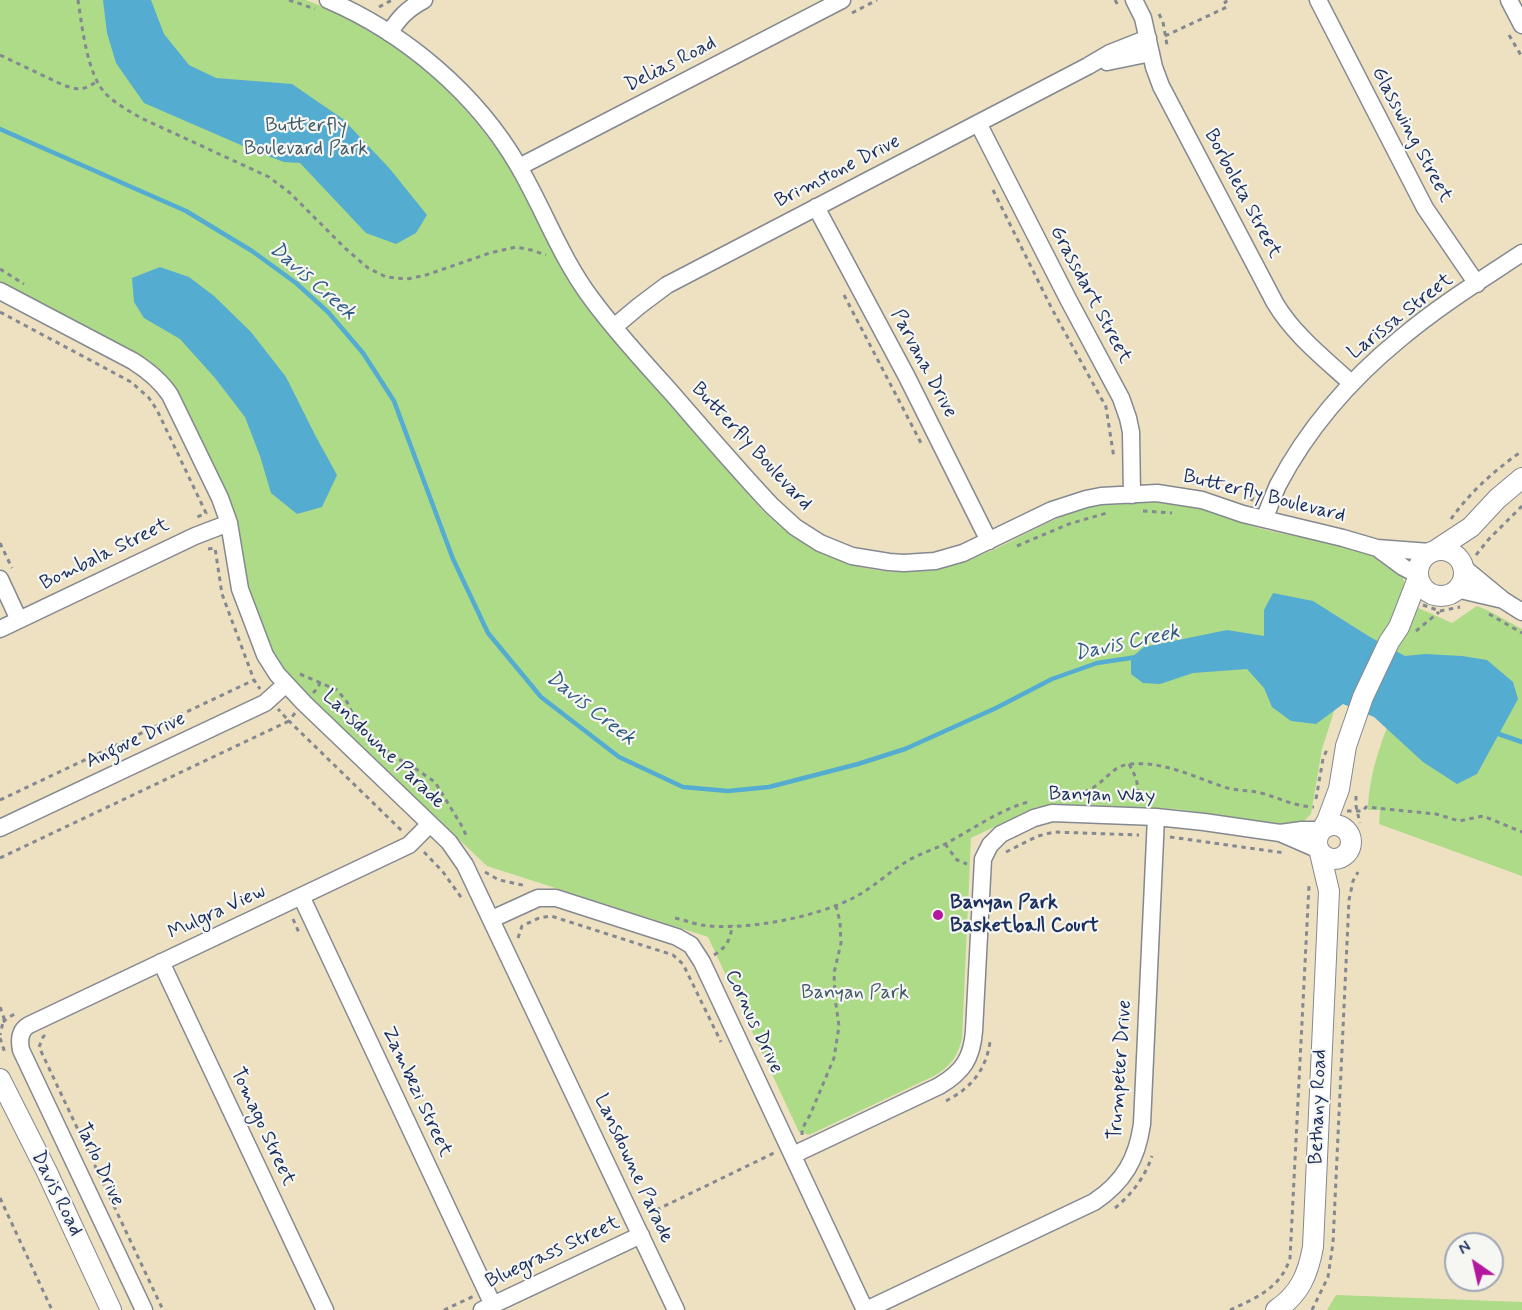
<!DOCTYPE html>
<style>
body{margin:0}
#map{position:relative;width:1522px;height:1310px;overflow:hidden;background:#ede1c1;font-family:Mynerve,sans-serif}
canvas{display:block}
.north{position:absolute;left:1444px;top:1232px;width:60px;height:60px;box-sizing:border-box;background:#f6f6f2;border:2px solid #9ea6b7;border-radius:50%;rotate:326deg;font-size:16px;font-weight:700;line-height:24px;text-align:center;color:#1b2f5e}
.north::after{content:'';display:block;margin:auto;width:21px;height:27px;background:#b5179e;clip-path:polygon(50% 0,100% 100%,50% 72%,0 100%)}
</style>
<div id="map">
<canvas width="1522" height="1310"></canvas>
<div class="north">N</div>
</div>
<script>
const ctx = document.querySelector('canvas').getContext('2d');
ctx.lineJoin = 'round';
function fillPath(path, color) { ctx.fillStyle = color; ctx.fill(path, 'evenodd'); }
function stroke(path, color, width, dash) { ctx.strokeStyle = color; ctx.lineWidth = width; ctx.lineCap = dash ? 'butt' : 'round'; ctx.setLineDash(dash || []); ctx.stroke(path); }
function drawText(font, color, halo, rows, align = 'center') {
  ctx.font = font + ' Mynerve,sans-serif'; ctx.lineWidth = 4.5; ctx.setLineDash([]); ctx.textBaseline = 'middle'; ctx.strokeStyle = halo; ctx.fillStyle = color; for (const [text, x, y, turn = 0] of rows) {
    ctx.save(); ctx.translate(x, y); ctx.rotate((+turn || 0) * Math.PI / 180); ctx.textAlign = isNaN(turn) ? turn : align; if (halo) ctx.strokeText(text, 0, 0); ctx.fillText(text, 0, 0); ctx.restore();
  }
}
fillPath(new Path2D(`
 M0,0H306C376,27 437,72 483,131C492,143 502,155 510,168C526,196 540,224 554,253C560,263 565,275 571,285C581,301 592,315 604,329L762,510C799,546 846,571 899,572C924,572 950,568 974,558C1016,542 1053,514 1099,505C1117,502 1138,500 1157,501C1169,502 1182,504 1193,506C1218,512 1241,524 1266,530C1302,539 1373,546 1399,572C1407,580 1405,592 1405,602L1452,623L1477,606L1487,610L1522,629V876L1379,824L1380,810H1368C1369,767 1387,727 1403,689L1338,699L1322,749L1311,814L1303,822L1278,824L1177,809L1060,804L1036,807L971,838L962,1038C958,1056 950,1067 934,1076L809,1135L799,1132L708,937L487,866L299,687C293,680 286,673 280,665C266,644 252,603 246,578C241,556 240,534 234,513L178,392L166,376L142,357L0,282Z
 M1336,1295L1522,1302V1310H1327Z`), '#aedb88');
fillPath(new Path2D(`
 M103,0H151L164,34L189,65L216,78L292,84L343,119L390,169L427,215L416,233L396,244L366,233L300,163L284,162L257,152L144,103L116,63L107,33Z
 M160,267L189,277L214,296L251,332L286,377L315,435L337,475L322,507L297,514L271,493L260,456L245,417L215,378L180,339L144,318L134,302L132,278Z
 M1273,593L1313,601L1370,637L1405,656L1425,654L1462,656L1487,660L1513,682L1518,699L1477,774L1457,784L1423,762L1374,717L1343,704L1316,724L1291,721L1272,707L1264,688L1247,669L1193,673L1160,684L1143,683L1131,674V658L1144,647L1227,630L1264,636V610Z`), '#54acd1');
stroke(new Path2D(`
 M0,129L186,211L252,251L296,283L328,312L363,353L394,401L453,559L488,633L541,697L619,757L683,787L728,791L769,787L858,764L905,749L996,708L1052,679L1097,663L1137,657
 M1493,732L1522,742`), '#54acd1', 4.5);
const minor = new Path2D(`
 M328,0C405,33 477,94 519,167C544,210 561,258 591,298C615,331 643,361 670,391C704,430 737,469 772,506L795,527L820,543L852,556L889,562L904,563L935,561L963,553L1052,510L1086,499L1101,496L1157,493L1202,500L1243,514L1343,538L1377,548L1430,552
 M1134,0L1143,18L1154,67L1161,86L1275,303C1294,335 1325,359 1351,383
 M1318,0L1425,208L1477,284
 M1509,0L1522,25
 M389,33C400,17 407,9 424,0
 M1107,62L1151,53
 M978,123L1068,299L1121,398L1128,418L1131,432L1132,495
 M519,167L842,0
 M816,207L907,377L989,541
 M0,291L133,361C147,370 161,381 170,395L220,498L229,523L240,589L265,655L277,674L304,703L449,842L465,865L676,1310
 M614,327L639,306L667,285L1088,66L1110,53L1148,38
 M1264,519C1269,508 1273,496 1278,485C1308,428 1352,378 1401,338C1439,306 1481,280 1522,253
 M1380,550L1403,567L1418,575
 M1463,567L1503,600L1522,612
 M0,579L19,620
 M1456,589L1499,599
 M0,629L195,536L229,523
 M0,828L265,703L286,684
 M1280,833L1319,850
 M301,896L493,1305
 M492,919L538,898H556L677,937L691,945L702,962L865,1310
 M161,962L325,1310
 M793,1155L939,1086C963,1072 972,1058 974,1031L983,859L990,845L1001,834L1034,818L1052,813L1156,817L1204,822L1280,833L1302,830H1321
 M144,1310L21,1050C19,1040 20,1030 29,1025L409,845L430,824
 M482,1310L641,1235
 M866,1310L1094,1202C1124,1182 1137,1159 1142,1124L1156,817`);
const tertiary = new Path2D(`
 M1436,550L1471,527L1497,499L1522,478
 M1418 573a23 23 0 1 1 46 0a23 23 0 1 1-46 0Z
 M1317 842a17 17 0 1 1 34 0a17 17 0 1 1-34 0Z
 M1323,828L1327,821L1339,789L1346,746L1363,697L1389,642L1399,627L1418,578
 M0,1079L47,1172L111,1310
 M1276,1310C1300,1294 1308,1274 1313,1247L1329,891L1320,853`);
stroke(minor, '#848890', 19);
stroke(tertiary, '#848890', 22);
stroke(new Path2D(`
 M78,0C82,26 87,75 106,94C116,104 129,111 141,118L269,177L290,193L346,249L368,268L386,277L407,279L426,275L490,253L516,247L531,250L546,255
 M289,0L315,9
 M1115,0L1119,7
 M379,7L392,0
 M852,13L877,0
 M1159,14L1163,22L1167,45
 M1509,35L1522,57
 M1165,36L1227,7L1225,2L1229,0
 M0,55L63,85C78,90 83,91 96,82
 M993,190L1052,309L1106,407L1114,458
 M0,269L24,284
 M844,295L921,443
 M0,312L131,382L149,398L157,410L206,513L195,518
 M1251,501L1258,488
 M1143,511L1172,513
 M1451,519C1470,492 1495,470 1522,451
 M0,543L12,568
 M1017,546L1069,524L1107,513
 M208,549L215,548L222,594L254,680L260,689
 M1476,555L1488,540L1522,506
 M1423,605L1440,611L1460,607
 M1489,614L1522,633
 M1416,631L1439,612
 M300,674L337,690L347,702L356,721L393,756L413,767L435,782L463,828L467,838
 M313,693L318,688L320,682
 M295,713L289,721L402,831
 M1129,764C1137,778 1139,786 1138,802
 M1356,796V806L1360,823
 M1067,797C1077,795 1089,791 1097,785C1109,776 1115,765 1131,764C1164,761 1194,777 1224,787C1236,791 1249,790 1261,793C1280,798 1292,806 1314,807
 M1316,799L1323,759L1328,747
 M0,800L254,680
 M1347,811H1363L1366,807L1436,814L1459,821L1483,816L1522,832
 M1170,837L1285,853
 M945,844L957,860L967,864
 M424,852L443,872L463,900
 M1006,852L1038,836L1054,832L1139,835
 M0,858L289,721L278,709
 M485,872L499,880L527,886
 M675,918C684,920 692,923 701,925C744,931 814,918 853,898C873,888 890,871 909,860C921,853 935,849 947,843C973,829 999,810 1028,802
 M293,919L300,935
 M518,938L522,926L539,918L551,916L673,955L683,964L721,1042
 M714,955C726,948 731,939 732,925
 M0,1007L4,1018L0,1035
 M3,1022L9,1017L17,1013
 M45,1035L43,1037L39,1047L163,1310
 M0,1038L5,1053
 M946,1101C971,1088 986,1070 990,1042
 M802,1135V1129L810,1115L834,1058L839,1026L835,998L834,973L841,943L840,922L836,906
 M0,1198L52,1310
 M1115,1208C1132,1194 1145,1177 1152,1156
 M648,1214L774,1153
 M444,1310L474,1296
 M1230,1310C1256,1298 1281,1288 1290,1258L1309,885
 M1312,1310L1328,1277L1333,1243L1349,900L1353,881L1358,872`), '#848890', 3, [4.5, 4.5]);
stroke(minor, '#fff', 16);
stroke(tertiary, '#fff', 20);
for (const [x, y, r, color] of [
 [938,915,6,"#b5179e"]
]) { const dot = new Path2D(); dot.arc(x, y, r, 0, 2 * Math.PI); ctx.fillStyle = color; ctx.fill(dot); stroke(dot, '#f6f6f2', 2); }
drawText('20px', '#1b2f5e', '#f6f6f2', [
 ["Delias Road",671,65,-27],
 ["Glasswing Street",1411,135,62],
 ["Brimstone Drive",838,172,-27],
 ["Borboleta Street",1242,194,62],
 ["Grassdart Street",1090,295,62],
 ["Larissa Street",1401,317,-38],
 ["Parvana Drive",923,364,62],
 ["Butterfly Boulevard",751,447,47],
 ["Butterfly Boulevard",1264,497,14],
 ["Bombala Street",105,555,-26],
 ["Angove Drive",136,741,-25],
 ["Lansdowne Parade",383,750,44],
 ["Banyan Way",1102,796,1],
 ["Mulgra View",217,913,-25],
 ["Cornus Drive",753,1022,65],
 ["Trumpeter Drive",1121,1070,-86],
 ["Zambezi Street",416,1092,65],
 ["Bethany Road",1319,1107,-88],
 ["Tomago Street",262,1127,65],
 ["Tarlo Drive",99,1165,65],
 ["Lansdowne Parade",633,1169,65],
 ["Davis Road",56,1194,64],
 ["Bluegrass Street",553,1253,-25]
]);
drawText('20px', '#405a68', '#f6f6f2', [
 ["Butterfly",306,127],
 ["Boulevard Park",306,150],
 ["Banyan Park",855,994]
]);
drawText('bold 20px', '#1b2f5e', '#f6f6f2', [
 ["Banyan Park",950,904],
 ["Basketball Court",950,927]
], 'left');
drawText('italic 21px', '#2f5b86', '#f6f6f2', [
 ["Davis Creek",312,282,41],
 ["Davis Creek",1127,644,-12],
 ["Davis Creek",590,709,38]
]);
</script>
